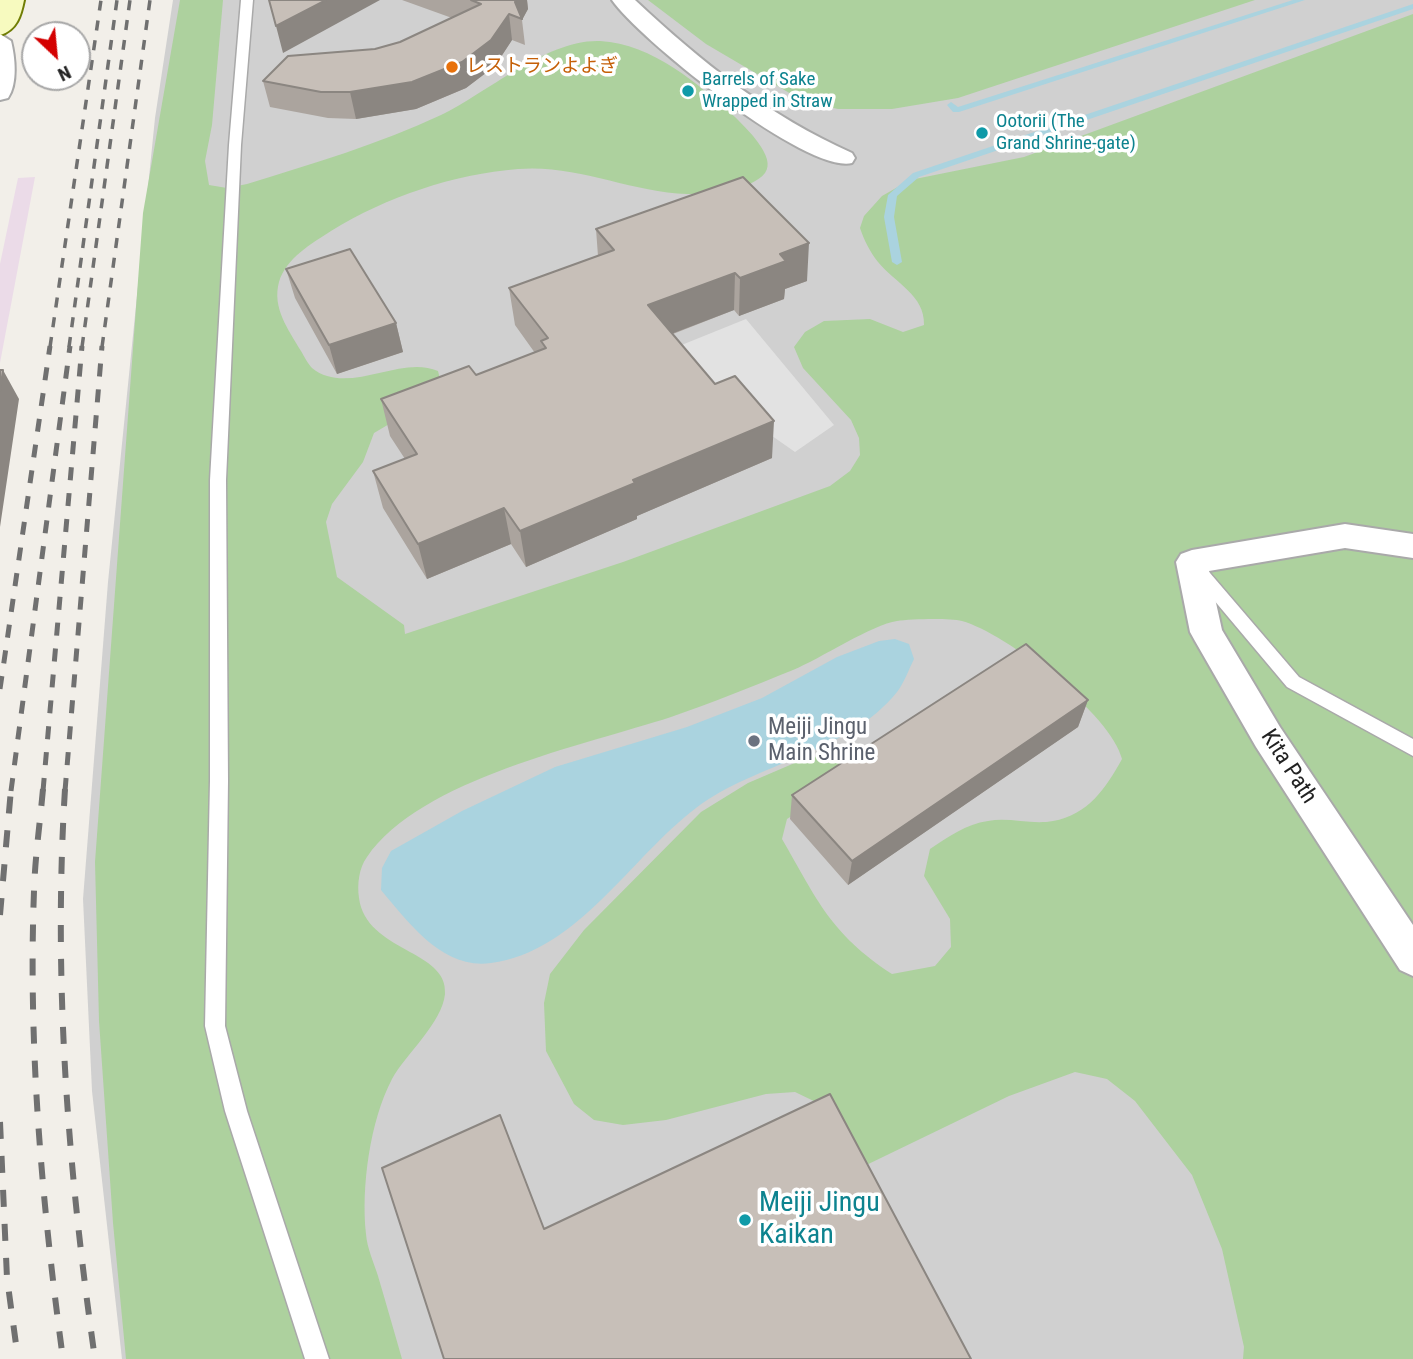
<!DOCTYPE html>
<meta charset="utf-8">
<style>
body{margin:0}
#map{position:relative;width:1413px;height:1359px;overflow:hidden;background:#f2efe9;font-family:"Roboto Condensed",sans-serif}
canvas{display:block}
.north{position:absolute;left:21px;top:21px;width:70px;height:70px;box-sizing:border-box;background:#fff;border:2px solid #a7a7a7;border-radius:50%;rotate:154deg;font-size:19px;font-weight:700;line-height:28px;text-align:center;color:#222}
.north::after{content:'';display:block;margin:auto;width:24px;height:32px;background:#d40000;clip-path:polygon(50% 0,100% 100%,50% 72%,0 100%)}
</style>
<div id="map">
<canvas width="1413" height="1359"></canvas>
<div class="north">N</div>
</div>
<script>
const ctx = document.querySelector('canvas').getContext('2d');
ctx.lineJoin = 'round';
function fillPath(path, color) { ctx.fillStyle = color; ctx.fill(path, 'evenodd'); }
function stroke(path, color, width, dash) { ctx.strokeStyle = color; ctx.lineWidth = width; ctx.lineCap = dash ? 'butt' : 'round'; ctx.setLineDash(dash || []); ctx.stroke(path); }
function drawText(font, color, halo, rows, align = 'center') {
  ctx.font = font + ' "Roboto Condensed","Noto Sans JP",sans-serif'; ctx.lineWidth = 7; ctx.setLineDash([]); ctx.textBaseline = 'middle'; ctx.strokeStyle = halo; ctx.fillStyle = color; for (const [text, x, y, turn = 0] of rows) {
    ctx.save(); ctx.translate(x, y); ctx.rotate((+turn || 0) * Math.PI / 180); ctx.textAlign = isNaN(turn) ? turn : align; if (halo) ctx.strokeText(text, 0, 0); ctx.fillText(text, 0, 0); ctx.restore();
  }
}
fillPath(new Path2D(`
 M35,177L0,363V264L18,178Z`), '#ebdbe8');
fillPath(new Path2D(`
 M173,0H1413V1359H122L92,1091L83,899L108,582L155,118Z`), '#d0d0d0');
fillPath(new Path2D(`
 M180,0H223L212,125L205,161L209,185L227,188L247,184C312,164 379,144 441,115C487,93 547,39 600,41C653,44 698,84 735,117C746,128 777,157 765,173C751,191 707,194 687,194C630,192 576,164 518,169C454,174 386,197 331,231C311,244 286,258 279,282C272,308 288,329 301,351C304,356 308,364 312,368C348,397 400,354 438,371L440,379L418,407L374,433L363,462L332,504L326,522L337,577L404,625L405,634L623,562L830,486L850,471L860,455L859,438L851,420L803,368L794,347L805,332L824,321L870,319L903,332L924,325C925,295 895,283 878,262C870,252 864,240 860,228L864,216L882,196L910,180L1024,157L1413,14V1359H1243L1244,1347L1222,1249L1192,1175L1135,1101L1107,1079L1075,1072L1009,1096L856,1170L820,1104L795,1092L766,1094L666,1120L623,1125L594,1120L574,1104L546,1051L544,1003L550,974L584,930L701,812L748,783L797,762L825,754L847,759L849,773L842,784L787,819L782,839C818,901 830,933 892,974L935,966L951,947L950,919L924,876L930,849C948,837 966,824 988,821C1009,817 1032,825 1053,821C1088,815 1106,788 1122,759C1112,715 1006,633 962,621C949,618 911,619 897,621C873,624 820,659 793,670C753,686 712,703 671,717C585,745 420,779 367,857C359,868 357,884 359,898C366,952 449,950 445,994C442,1023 406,1054 392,1079C370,1121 361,1187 366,1234C367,1248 374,1263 378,1276C386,1303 394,1331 402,1359H126L113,1223L99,1021L95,862L143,213Z
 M648,0H1255L958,98L892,109H838L803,101L706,44Z`), '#add19e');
fillPath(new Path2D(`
 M746,319L834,425L795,452L735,410L637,363Z`), '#e2e2e2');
fillPath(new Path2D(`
 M895,639L909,644L914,659C909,669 904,683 897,692C847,754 757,762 696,808C631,857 577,952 491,963C443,970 409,923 381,890L382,868L391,851L462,811L555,767L687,727L762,698L837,657L879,641Z`), '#aad3df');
fillPath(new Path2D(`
 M1293,0H1305L959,112H953L947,105L951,102L958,107Z
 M1413,4V9L919,177L897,196L894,217L902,262L897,265L892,262L884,217L888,195L913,173Z`), '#aad3df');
const lane = new Path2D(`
 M241,0H253L241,145L226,480L228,781L225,1026L247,1111L329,1359H305L225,1111L205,1026L210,781V480L229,145Z
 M1198,564L1204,566L1299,677L1413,739V756L1287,687L1192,574L1190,570Z`);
const street = new Path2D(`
 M612,0H635C701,62 769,116 852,153L855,158L852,163C806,174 639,39 612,0Z
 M0,34L11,41C15,57 18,83 8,98L0,100Z
 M1345,524L1413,534V558L1345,548L1209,571L1222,630L1280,727L1413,925V976L1400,970L1256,747L1195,641L1190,632L1176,562L1181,554L1192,550Z`);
const secondary = new Path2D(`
 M0,0H24C21,15 17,30 0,35Z`);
stroke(lane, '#a9a9a9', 3);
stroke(street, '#a9a9a9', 4);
stroke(secondary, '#707d05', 4);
fillPath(lane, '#fff');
fillPath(street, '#fff');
fillPath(secondary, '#f7fabf');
stroke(new Path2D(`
 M50,347L101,0
 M69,347L117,0
 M82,347L130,0
 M102,347L150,0`), '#707070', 3.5, [10, 10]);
stroke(new Path2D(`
 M0,689L50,346
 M11,791L70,346
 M43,791L82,346
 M65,791L102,346`), '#707070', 5, [13, 13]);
stroke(new Path2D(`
 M43,789C40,823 35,857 34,891C28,1047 42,1204 63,1359
 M65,789C53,980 68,1170 95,1359
 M0,915L11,789
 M0,1122L7,1278L18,1359`), '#707070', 6, [17, 17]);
fillPath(new Path2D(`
 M402,0H527L528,9L522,20L525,45L512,40L495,66L466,88L416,109L356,119L328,118L270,107L263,81L400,42L452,18Z
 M596,229L807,281L785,289L784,299L739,316L734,310L673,334L772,458L637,516V519L526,567L511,544L427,579L383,508L373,471L405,459L390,436L381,399L476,375L535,353L515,325L509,288L598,256Z
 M286,269L396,323L403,352L337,374L295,298Z
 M1088,700L1078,727L848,885L790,819L792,795Z`), '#aba49e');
fillPath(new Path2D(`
 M326,0H380L283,53L276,26Z
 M516,0H527L528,9L522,20L515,2Z
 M509,14L512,40L495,66L466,88L416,109L356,119L350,92Z
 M809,243L807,281L785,289L784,299L739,316L740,278L780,254Z
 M735,273L734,310L650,342L648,305Z
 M396,323L403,352L337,374L329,345Z
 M3,370L19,399L0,527V391Z
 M774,421L772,458L637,516V519L526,567L520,531L633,480Z
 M504,508L511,544L427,579L418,544Z
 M1088,700L1078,727L848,885L852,861Z`), '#8b8681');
const building = new Path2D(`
 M269,0H326L276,26Z
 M471,0H516L515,2L522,19L509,14L491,40L462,62L412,82L350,92H321L263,81L288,56L375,49L400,42L481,4Z
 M743,177L809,243L780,254L786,261L740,278L735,273L648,305L715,384L735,376L774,421L633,480L635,483L520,531L504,508L418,544L373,471L417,454L381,399L469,366L476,375L546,348L541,341L548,338L509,288L614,250L596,229Z
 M350,249L396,323L329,345L286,269Z
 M0,370H3L0,391Z
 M1026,644L1088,700L852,861L792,795Z
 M830,1094L971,1359H444L382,1168L500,1115L544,1229Z`);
fillPath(building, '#c7bfb8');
stroke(building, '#8b8681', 2);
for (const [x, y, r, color] of [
 [452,67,7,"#e8710a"],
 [688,91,7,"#0f9aa8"],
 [982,133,7,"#0f9aa8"],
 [754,741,7,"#6b7280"],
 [745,1220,7,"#0f9aa8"]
]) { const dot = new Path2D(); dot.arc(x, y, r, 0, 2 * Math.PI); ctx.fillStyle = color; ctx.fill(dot); stroke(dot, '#fff', 2.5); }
drawText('19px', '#c56008', '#fff', [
 ["レストランよよぎ",466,67]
], 'left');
drawText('19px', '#0d838f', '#fff', [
 ["Barrels of Sake",702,80],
 ["Wrapped in Straw",702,102],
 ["Ootorii (The",996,122],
 ["Grand Shrine-gate)",996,144]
], 'left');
drawText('23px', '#5b616d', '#fff', [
 ["Meiji Jingu",768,728],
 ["Main Shrine",768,754]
], 'left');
drawText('23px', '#222', '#fff', [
 ["Kita Path",1288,767,57]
]);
drawText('28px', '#0d838f', '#fff', [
 ["Meiji Jingu",759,1204],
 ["Kaikan",759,1236]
], 'left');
</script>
